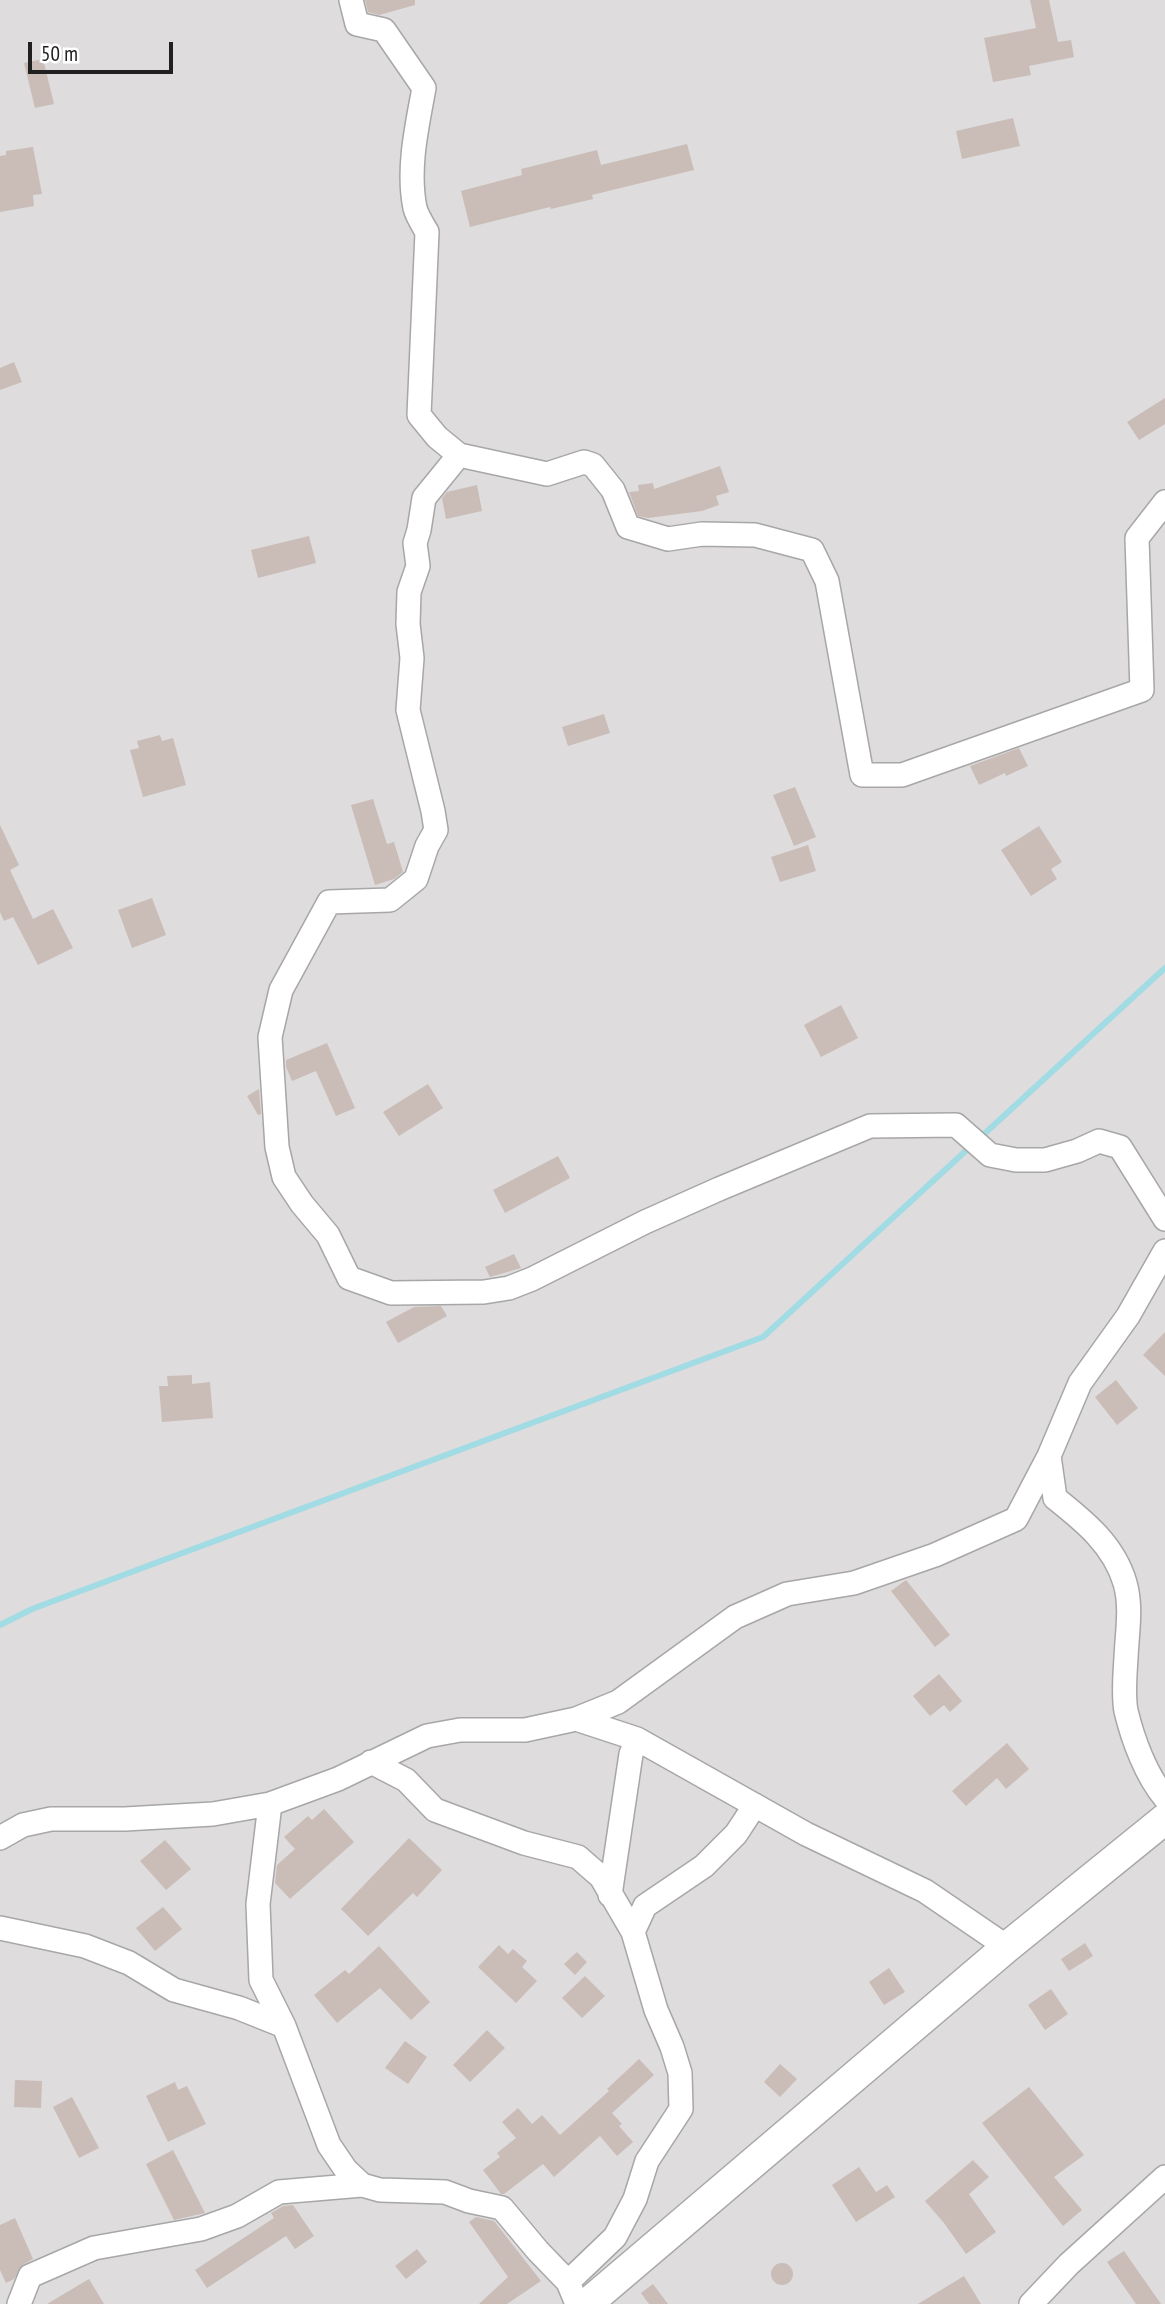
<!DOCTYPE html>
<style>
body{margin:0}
#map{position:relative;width:1165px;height:2304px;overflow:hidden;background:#f1ece5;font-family:"PT Sans Narrow",sans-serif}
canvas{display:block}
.scale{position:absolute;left:28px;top:42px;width:145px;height:32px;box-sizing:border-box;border:4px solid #202020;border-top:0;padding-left:9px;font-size:21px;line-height:24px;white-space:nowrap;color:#202020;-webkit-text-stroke:5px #fff;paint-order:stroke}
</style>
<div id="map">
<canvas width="1165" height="2304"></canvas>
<div class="scale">50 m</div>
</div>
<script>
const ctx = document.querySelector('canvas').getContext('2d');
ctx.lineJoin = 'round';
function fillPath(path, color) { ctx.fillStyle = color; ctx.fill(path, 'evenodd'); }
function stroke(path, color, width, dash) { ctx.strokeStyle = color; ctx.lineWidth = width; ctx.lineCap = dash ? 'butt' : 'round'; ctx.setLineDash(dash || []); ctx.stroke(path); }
fillPath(new Path2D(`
 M0,0H1165V2304H0Z`), '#dedcdd');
stroke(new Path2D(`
 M0,1625L32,1609L763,1337L1165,968`), '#a1dbe3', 6);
fillPath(new Path2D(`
 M365,0H415V5L379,15L368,12Z
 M1030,0H1049L1058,42L1071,40L1074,57L1029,66L1031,75L993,82L984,38L1036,28Z
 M43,59L54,104L35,108L24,63Z
 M1013,118L1020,146L962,159L956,131Z
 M687,144L694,170L592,195L593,199L551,209L550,207L470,227L461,191L522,175L521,169L597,150L601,165Z
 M33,147L42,194L33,195L34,206L0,212V156L6,155V151Z
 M14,362L22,382L0,390V368Z
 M1165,398V424L1139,440L1127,422Z
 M720,466L729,492L716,496L719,505L702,511L648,518L638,516L629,492L639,491L638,485L653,483L654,489Z
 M477,485L482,511L446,519L442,498L447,492Z
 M309,536L316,563L258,578L251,550Z
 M604,714L610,733L568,746L562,727Z
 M160,735L162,741L173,738L186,785L143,797L130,750L139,748L137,741Z
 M1019,748L1028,766L1006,776L1005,773L979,785L970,766Z
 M795,787L816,837L794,846L773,795Z
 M373,799L387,844L394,842L403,872L394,879L375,885L351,805Z
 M0,825L19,865L10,870L33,919L53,909L73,948L38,965L13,917L4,921L0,912Z
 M1039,826L1062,862L1051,869L1057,879L1031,896L1001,850Z
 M808,845L816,871L780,882L771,857Z
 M152,898L166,935L132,948L118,910Z
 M841,1005L858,1038L821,1057L804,1025Z
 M327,1043L355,1108L336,1116L316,1071L292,1081L286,1067V1060Z
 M428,1084L443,1108L399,1136L383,1112Z
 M259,1089L261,1114L258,1115L247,1096Z
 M558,1156L570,1178L505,1213L493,1190Z
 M514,1254L521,1268L490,1277L485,1267Z
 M441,1306L447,1316L398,1343L386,1322L414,1307Z
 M1165,1332V1376L1143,1355Z
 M192,1375V1384L210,1382L213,1418L162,1422L159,1386H168L167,1376Z
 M1116,1380L1138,1408L1117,1425L1095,1397Z
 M906,1580L950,1635L935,1647L891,1591Z
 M939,1674L962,1701L950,1712L944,1705L930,1716L913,1696Z
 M1007,1743L1029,1769L1006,1789L997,1778L966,1806L952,1791Z
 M324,1809L354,1842L290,1899L275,1883L277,1865L295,1849L284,1837L308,1816L312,1820Z
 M409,1838L442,1870L417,1897L413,1893L368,1936L341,1909Z
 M165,1840L191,1869L166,1890L140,1861Z
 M163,1907L182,1929L155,1951L136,1928Z
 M1085,1943L1093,1956L1069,1971L1061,1959Z
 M499,1945L508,1954L513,1949L527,1961L522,1967L537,1981L516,2003L478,1967Z
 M379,1946L430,2002L411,2020L380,1988L337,2023L314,1995L345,1970L349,1974Z
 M577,1952L587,1962L575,1975L564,1964Z
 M889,1968L905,1992L884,2005L869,1982Z
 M585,1976L605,1996L582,2018L562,1998Z
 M1051,1989L1068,2014L1045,2030L1028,2005Z
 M487,2030L505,2048L470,2082L453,2065Z
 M405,2041L427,2057L408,2084L385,2068Z
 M639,2059L654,2075L612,2113L622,2124L619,2126L633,2142L617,2156L600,2136L554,2177L543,2164L504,2194H501L483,2170L500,2157L497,2153L516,2138L502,2122L518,2108L532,2124L542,2115L560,2135L609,2091L607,2089Z
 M780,2064L797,2079L780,2097L764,2082Z
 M15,2080L42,2081L41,2108L14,2107Z
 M175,2082L178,2090L187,2086L206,2124L168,2142L146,2096Z
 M1029,2087L1084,2155L1054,2177L1082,2210L1063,2226L982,2123Z
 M72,2097L99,2148L79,2158L53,2107Z
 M173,2150L205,2213L174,2220L146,2164Z
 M973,2160L989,2177L969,2194L996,2232L966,2254L944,2223L925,2201Z
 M859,2167L876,2192L887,2185L895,2197L856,2222L832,2185Z
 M293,2205L314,2236L295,2249L286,2236L207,2288L195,2270L274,2218L271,2213L283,2206Z
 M476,2217L494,2221L541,2281L507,2304H479L508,2277L469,2222Z
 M15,2218L33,2259L24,2264L14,2279L6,2283L0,2270V2225Z
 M417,2249L427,2262L406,2279L395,2266Z
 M1124,2251L1161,2304H1136L1107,2262Z
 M771 2274a11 11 0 1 1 22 0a11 11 0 1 1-22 0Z
 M964,2276L981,2304H918Z
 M89,2279L104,2304H47Z
 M653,2284L668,2304H649L641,2293Z`), '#cabdb8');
const minor = new Path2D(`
 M351,0L357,24L384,30L424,88C417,126 407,169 415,208C417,216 423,225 427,232L419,415L437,437L459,455L424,498L419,530L415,543L418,566L409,592L408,624L412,658L408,710L433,811L436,830L427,846L416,879L390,900L329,902L281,990L270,1037L277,1147L284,1177L302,1204L328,1235L349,1278L391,1293L484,1292L509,1288L532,1279L645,1222L719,1189L870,1126L956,1125L990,1155L1016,1160H1045L1077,1151L1099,1141L1120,1147L1165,1219
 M459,455L547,474L584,462L593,465L613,490L628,527L668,539L702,534L755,535L812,550L827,581L862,775H902L1142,690L1137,538L1165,502
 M1049,1456L1055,1498C1084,1521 1114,1545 1125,1583C1132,1607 1127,1633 1126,1658C1125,1674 1123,1695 1126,1711C1133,1740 1146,1775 1165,1798
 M576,1719L637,1739L806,1834L925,1891L1007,1947
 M371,1762L406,1780L435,1810L524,1843L578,1857L601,1877L633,1932
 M270,1804L258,1904L261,1980L284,2026L329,2145L346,2170L362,2185L380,2190L445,2192L469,2201L502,2208L538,2251L568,2282L577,2304
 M0,1838L23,1825L51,1819H125L213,1814L270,1804L338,1779L427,1736L460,1730H525L576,1719L618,1702L735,1617L787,1594L854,1583L935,1555L1016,1519L1049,1456L1080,1383L1128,1316L1165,1251
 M610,1895L631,1754L637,1739
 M0,1928L85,1946L129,1963L174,1990L239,2008L284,2026
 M568,2282L615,2237L635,2199L647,2161L681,2109L680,2073L672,2047L656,2010L633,1932L645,1906L704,1866L736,1834L755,1805
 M19,2304L30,2276L94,2248L201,2229L237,2216L279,2192L362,2185
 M1031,2304L1069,2264L1165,2177`);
const tertiary = new Path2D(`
 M587,2304L1007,1947L1165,1819`);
stroke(minor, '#a7a7a7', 26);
stroke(tertiary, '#a7a7a7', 33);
stroke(minor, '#fff', 23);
stroke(tertiary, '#fff', 30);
</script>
